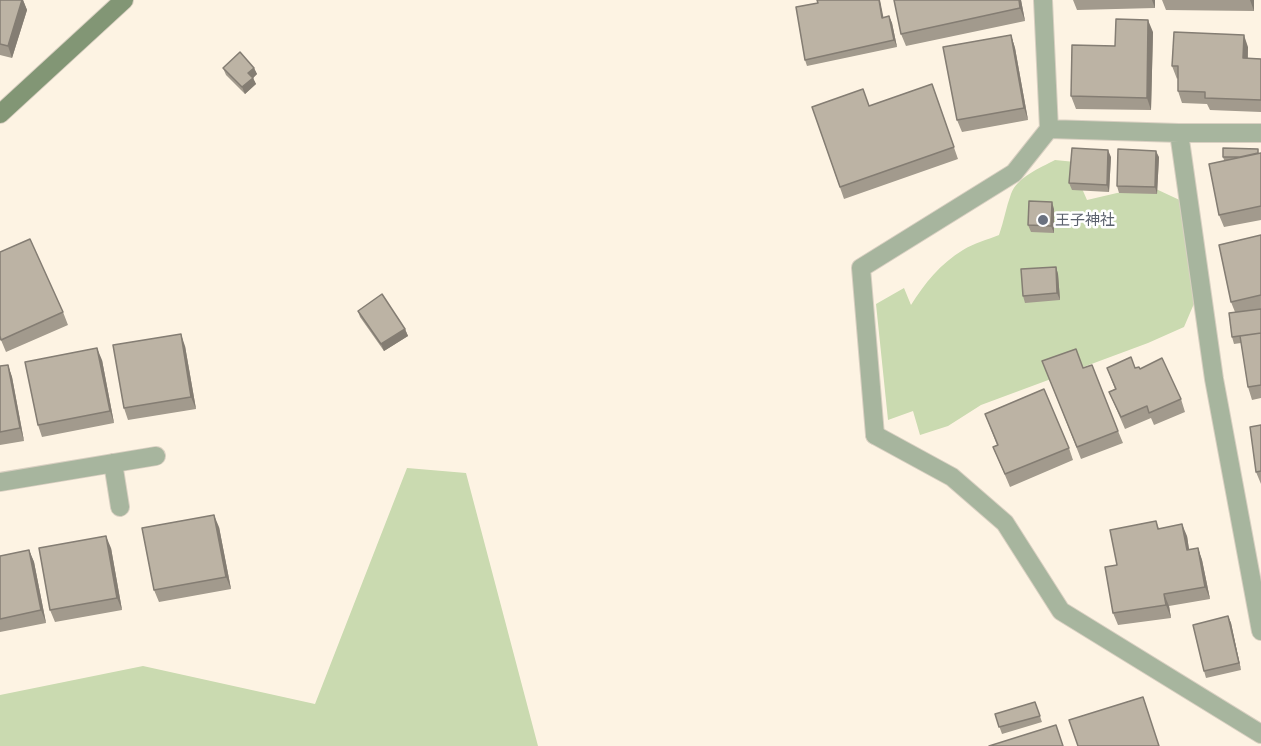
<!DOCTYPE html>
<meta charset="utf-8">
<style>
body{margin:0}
canvas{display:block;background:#fdf3e3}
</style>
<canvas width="1261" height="746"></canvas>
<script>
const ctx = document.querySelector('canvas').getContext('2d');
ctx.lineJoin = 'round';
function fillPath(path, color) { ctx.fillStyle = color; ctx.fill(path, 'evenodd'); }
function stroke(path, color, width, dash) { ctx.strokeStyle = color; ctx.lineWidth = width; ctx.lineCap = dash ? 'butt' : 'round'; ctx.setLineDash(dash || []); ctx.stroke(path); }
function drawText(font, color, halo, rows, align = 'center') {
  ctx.font = font + ' Lato,"Noto Sans JP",sans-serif'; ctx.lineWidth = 5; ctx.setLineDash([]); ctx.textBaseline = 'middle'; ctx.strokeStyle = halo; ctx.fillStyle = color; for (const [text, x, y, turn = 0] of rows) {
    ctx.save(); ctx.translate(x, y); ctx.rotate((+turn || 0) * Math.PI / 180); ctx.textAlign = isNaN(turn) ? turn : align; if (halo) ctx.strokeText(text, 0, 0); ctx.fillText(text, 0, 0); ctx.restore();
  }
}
fillPath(new Path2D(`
 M1055,160L1075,162L1080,184L1087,200L1117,193L1156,189L1186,203L1196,299L1184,327L1148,343L981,405L948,426L920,435L913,411L888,420L876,304L904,288L911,305C924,284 941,263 963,250C974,243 987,240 999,235C1004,221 1006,207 1011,194C1017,177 1040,168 1055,160Z
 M407,468L466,473L538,746H0V695L143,666L315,704Z`), '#cadab0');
const lane = new Path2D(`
 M875,435L952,477L1005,523L1061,611L1261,734`);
const street = new Path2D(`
 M1043,0L1049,129L1179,133
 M1261,133H1179L1214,379L1261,631
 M875,435L861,268L1014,173L1049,129
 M113,463L120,507
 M0,482L156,456`);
const secondary = new Path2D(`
 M0,114L124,0`);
stroke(lane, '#d9d0c2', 20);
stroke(street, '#d9d0c2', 20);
stroke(secondary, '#d9d0c2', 20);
stroke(lane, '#a7b59e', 18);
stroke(street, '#a7b59e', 18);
stroke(secondary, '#829675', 18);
fillPath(new Path2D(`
 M0,0H23L27,10L12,58L0,55Z
 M1021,0L1025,21L906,46L901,34Z
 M1073,0H1155V8L1077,10Z
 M1162,0H1254V11L1166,10Z
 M889,16L892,23L897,47L807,66L805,60L883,18Z
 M1153,32L1151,110L1076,109L1071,96L1115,46Z
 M1011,35L1015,48L1028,120L962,132L957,120Z
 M1248,47V58L1261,59V112L1210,110L1207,104L1182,103L1178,91V78L1177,79L1172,66Z
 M223,68H254L257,74L253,78L256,84L245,94L226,75Z
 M932,84L958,159L844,199L812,107L869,106Z
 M1261,153V220L1224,227L1219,215L1224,160L1223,157Z
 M1111,157L1109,192L1072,190L1069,183Z
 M1159,157L1157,194L1119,193L1117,186Z
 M1054,209V233L1031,232L1028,225Z
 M1261,235V309L1255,310L1261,309V398L1252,400L1248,387L1241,343L1234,344L1232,337L1235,312L1231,302Z
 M0,252L63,312L68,325L6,352L1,340H0Z
 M1056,267L1058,274L1060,300L1025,303L1023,296Z
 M358,311L405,329L408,336L384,351L360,317Z
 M185,346L196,409L128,420L124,408Z
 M102,360L114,423L42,437L38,425Z
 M8,365L12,377L24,441L0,445V366Z
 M1107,368H1135L1140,369L1181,399L1185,412L1154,425L1151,418L1125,429L1109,392L1115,389Z
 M1047,373L1118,431L1123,443L1081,459Z
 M985,414L1069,448L1073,460L1010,487L993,447L997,445Z
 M1261,425V484L1256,472Z
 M1156,521L1159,529L1187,536L1189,550L1198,548L1202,560L1210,599L1169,606L1171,618L1118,625L1113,613L1117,565Z
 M219,527L231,589L159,602L154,590Z
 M111,548L122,610L55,622L50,610Z
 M29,550L34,562L46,623L0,632V556Z
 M1228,616L1231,623L1241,670L1206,678L1204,671Z
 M1035,702L1042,722L1002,734L995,714Z`), '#a29a8d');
fillPath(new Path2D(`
 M22,0H23L27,10L12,58L8,46Z
 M879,0H880L885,25L882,18Z
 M1019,0H1021L1025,21L1020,8Z
 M1152,0H1155V8Z
 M1250,0H1254V11Z
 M889,16L892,23L897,47L894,40Z
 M1148,20L1153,32L1151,110L1147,98Z
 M1011,35L1015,48L1028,120L1024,108Z
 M1244,35L1248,47L1247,70L1243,58Z
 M254,68L257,74L253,78L256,84L245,94L242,87L248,73Z
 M1108,150L1111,157L1109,192L1107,185Z
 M1156,151L1159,157L1157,194L1155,187Z
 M1052,202L1054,209V233L1051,226Z
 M1056,267L1058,274L1060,300L1057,293Z
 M405,329L408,336L384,351L381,344Z
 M181,334L185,346L196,409L191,397Z
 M97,348L102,360L114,423L110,411Z
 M8,365L12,377L24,441L20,428Z
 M214,515L219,527L231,589L226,577Z
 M1182,524L1187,536L1191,562L1187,550Z
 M106,536L111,548L122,610L117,598Z
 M1198,548L1202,560L1210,599L1205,587Z
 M29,550L34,562L46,623L41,610Z
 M1164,594L1169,606L1171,618L1166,605Z
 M1228,616L1231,623L1241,670L1239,663Z`), '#847d73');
const building = new Path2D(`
 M0,0H22L8,46L0,44Z
 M817,0H879L882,18L889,16L894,40L805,60L796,7L818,3Z
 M894,0H1019L1020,8L901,34Z
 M1116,19L1148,20L1147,98L1071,96L1072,45L1115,46Z
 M1174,32L1244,35L1243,58L1261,59V100L1205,98V92L1178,91V66H1172Z
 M1011,35L1024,108L957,120L943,47Z
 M240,52L254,68L248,73L253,78L242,87L223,68Z
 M932,84L954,147L840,187L812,107L863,89L869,106Z
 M1072,148L1108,150L1107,185L1069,183Z
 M1223,148L1258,149V153L1240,157H1223Z
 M1118,149L1156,151L1155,187L1117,186Z
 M1261,153V206L1219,215L1209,164Z
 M1029,201L1052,202L1051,226L1028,225Z
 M1261,235V295L1231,302L1219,245Z
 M30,239L63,312L1,340L0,336V252Z
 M1056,267L1057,293L1023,296L1021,269Z
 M382,294L405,329L381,344L358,311Z
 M1261,309V333L1232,337L1229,313Z
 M1261,333V385L1248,387L1240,336Z
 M181,334L191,397L124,408L113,345Z
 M97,348L110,411L38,425L25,362Z
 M1076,349L1083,368L1092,365L1118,431L1077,447L1042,361Z
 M1131,357L1135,368L1139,367L1140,369L1162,358L1181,399L1149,413L1147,406L1121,417L1109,392L1116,389L1107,368Z
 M8,365L20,428L0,432V366Z
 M1044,389L1069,448L1005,474L993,447L998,445L985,414Z
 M1261,425V471L1256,472L1250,427Z
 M214,515L226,577L154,590L142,528Z
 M1156,521L1158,529L1182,524L1187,550L1198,548L1205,587L1164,594L1166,605L1113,613L1105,567L1117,565L1110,530Z
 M106,536L117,598L50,610L39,548Z
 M29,550L41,610L0,619V556Z
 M1228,616L1239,663L1204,671L1193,625Z
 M1143,697L1159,746H1078L1069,720Z
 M1035,702L1040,716L999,727L995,714Z
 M1056,725L1063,746H989Z`);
fillPath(building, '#bcb3a4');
stroke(building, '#847d73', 1.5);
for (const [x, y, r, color] of [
 [1043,220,6,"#6b7280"]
]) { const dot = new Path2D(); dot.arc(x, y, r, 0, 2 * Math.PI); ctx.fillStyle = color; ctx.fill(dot); stroke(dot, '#fff', 2); }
drawText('15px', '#5b616d', '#fff', [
 ["王子神社",1055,220]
], 'left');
</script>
